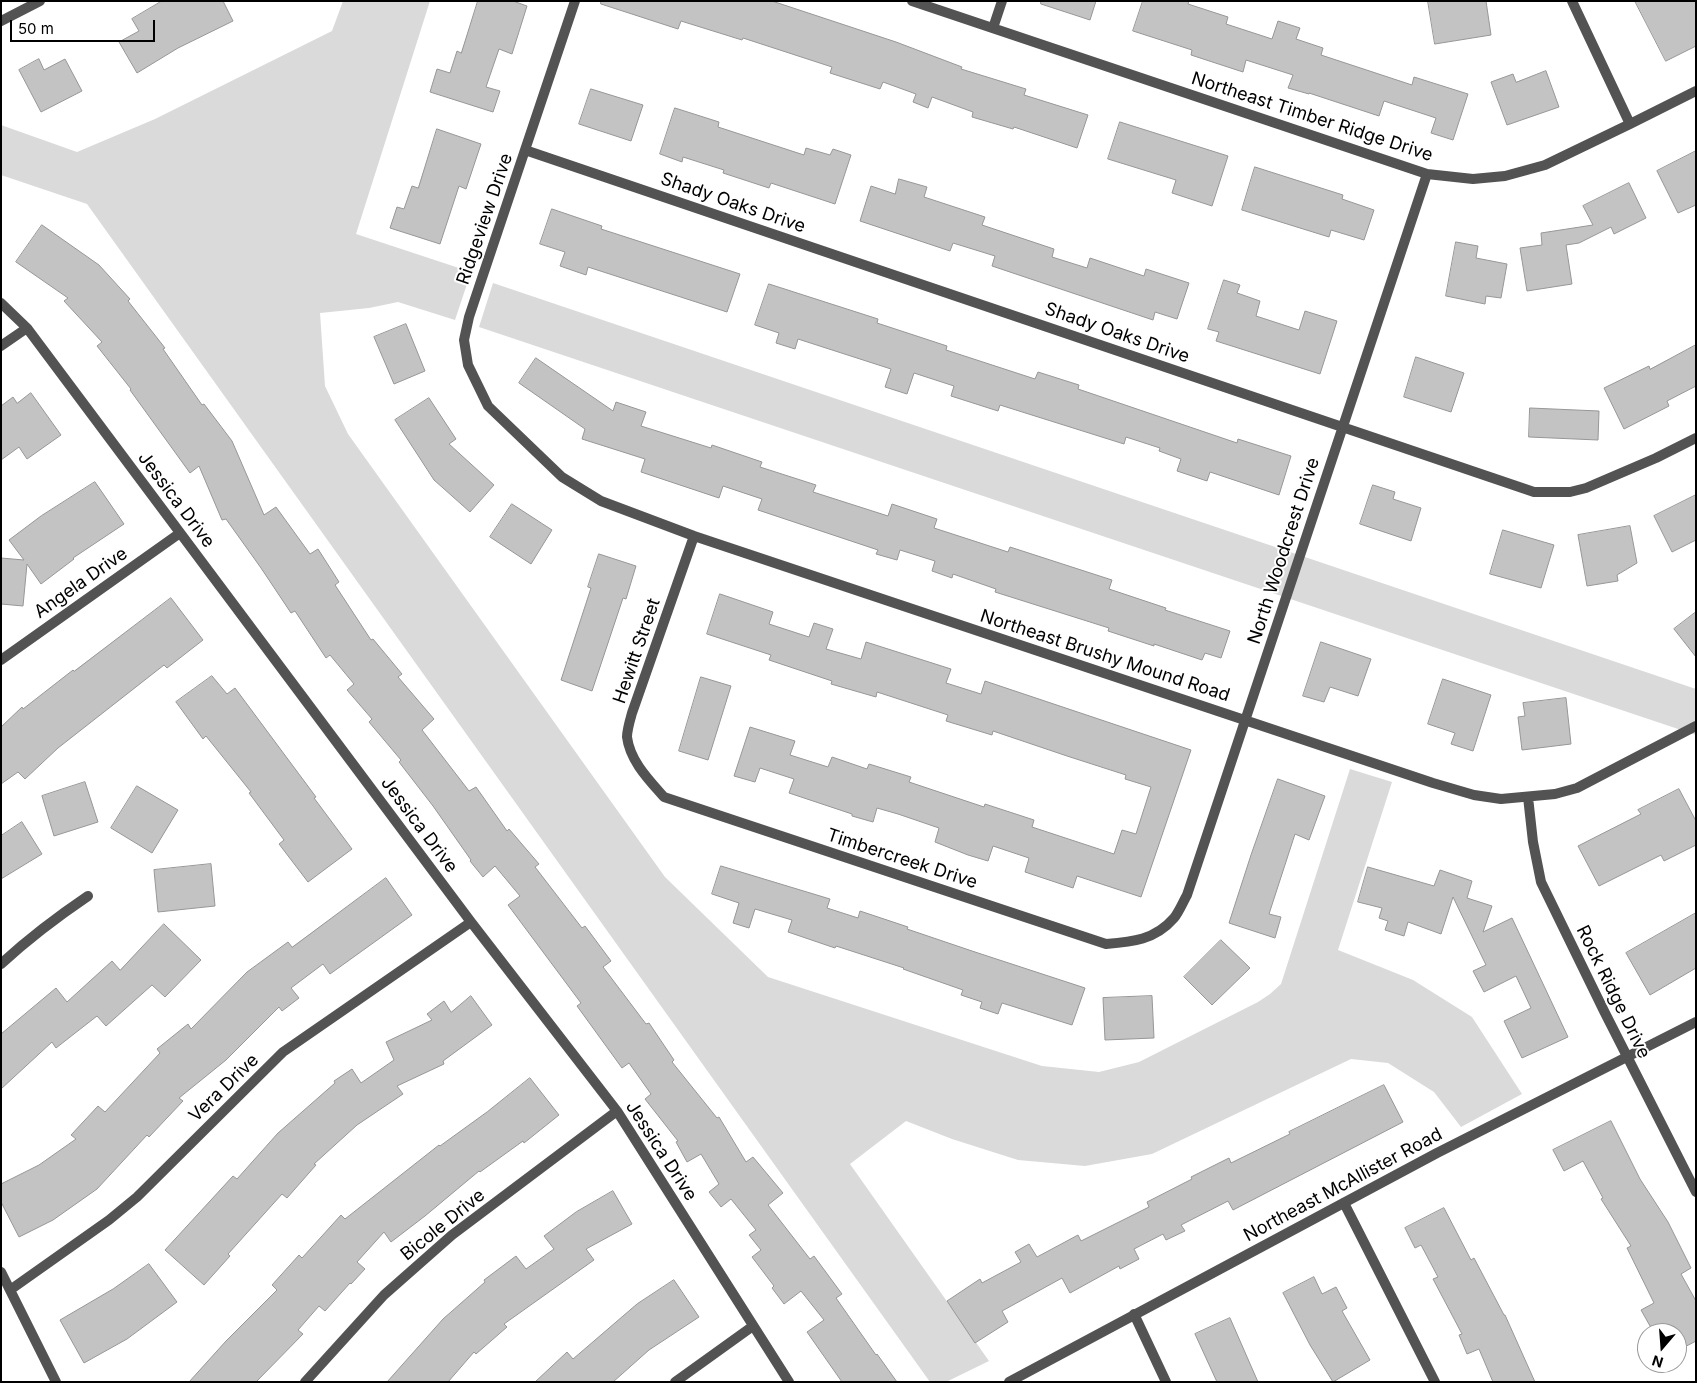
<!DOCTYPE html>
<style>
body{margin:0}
#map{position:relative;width:1697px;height:1383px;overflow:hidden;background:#fff;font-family:Inter,sans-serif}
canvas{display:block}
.frame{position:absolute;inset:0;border:2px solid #000;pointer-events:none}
.north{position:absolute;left:1637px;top:1323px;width:50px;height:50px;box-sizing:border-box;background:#fff;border:1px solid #999;border-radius:50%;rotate:198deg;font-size:14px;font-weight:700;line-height:20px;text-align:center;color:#000}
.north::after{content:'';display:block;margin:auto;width:18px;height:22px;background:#000;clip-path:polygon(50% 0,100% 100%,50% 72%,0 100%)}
.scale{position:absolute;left:10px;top:20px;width:145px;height:22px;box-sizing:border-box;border:2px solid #000;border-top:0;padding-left:6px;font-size:15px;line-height:18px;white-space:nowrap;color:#000;-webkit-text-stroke:4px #fff;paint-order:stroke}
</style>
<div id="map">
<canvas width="1697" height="1383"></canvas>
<div class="frame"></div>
<div class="north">N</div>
<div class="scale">50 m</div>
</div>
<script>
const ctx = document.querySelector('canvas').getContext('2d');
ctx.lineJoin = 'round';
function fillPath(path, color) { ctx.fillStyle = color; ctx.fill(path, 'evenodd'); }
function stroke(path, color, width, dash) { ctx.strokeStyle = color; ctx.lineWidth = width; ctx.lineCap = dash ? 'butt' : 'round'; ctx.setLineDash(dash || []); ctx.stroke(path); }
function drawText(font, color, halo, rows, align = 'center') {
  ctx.font = font + ' Inter,sans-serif'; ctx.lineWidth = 4; ctx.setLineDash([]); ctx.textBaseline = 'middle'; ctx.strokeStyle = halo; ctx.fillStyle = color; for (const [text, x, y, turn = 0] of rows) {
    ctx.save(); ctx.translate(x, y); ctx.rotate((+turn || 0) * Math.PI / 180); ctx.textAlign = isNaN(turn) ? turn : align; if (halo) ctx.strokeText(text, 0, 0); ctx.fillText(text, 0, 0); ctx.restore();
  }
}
fillPath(new Path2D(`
 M343,1H430L356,234L471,272L455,320L398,302L369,308L320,313L325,386L348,434L665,877L768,977L1042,1066L1099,1072L1139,1062L1258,1002L1270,994L1281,984L1350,769L1392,782L1338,950L1413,980L1472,1017L1522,1094L1461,1127L1434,1092L1388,1063L1351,1059L1152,1154L1085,1166L1018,1160L952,1139L906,1121L850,1164L989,1361L946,1382H930L87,204L1,175V125L77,152L155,119L332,31Z
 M493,283L1696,689V735L479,327Z`), '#dadada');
const building = new Path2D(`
 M162,1H223L233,21L178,48L137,73L119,42L139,31L132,19Z
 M478,1H513L527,6L512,54L499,49L486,87L500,91L493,112L430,92L437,69L450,73L457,51L461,53Z
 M601,1H772L896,42L962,67L961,69L1026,89L1024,95L1088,115L1077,148L1014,127L1013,129L972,117L973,112L932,97L928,108L913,102L916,94L883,82L880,89L830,73L832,67L743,38L742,40L681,21L678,29L601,4Z
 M1041,1H1096L1090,20L1041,4Z
 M1143,1H1189L1188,4L1228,17L1226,24L1272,39L1278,21L1300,28L1296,39L1323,48L1321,55L1412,85L1414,77L1468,94L1453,140L1431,133L1436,118L1384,101L1379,116L1309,93V94L1288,88L1293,75L1246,60L1243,72L1191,55L1192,50L1133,31Z
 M1428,1H1486L1491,35L1435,44Z
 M1635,1H1696V46L1666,61Z
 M39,59L44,70L65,59L82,91L41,112L19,70Z
 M1546,71L1559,107L1507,125L1491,82L1513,74L1516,82Z
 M591,89L643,105L631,141L579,124Z
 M675,108L719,122L718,127L804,155L806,148L830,155L833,149L851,155L835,204L771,183L769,188L723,173L724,170L683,157L682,162L660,154Z
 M1120,122L1228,156L1212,206L1172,193L1176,180L1108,159Z
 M437,129L481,144L466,189L459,186L440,244L390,228L397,207L404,209L412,186L418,188Z
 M1696,151V205L1678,213L1657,171Z
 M1255,167L1343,195L1342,199L1374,210L1364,240L1331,230L1329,237L1242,210Z
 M899,179L927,187L924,197L985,217L982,225L1054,249L1052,257L1087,268L1090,258L1144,276L1146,269L1189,283L1177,319L1155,312L1153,320L992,266L995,256L953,243L950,251L860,221L871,186L895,194Z
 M1629,183L1646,218L1614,234L1611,227L1579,243L1566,245L1572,284L1527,291L1520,248L1542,245L1541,233L1593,225L1583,206Z
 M552,209L602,226L601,229L740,274L727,312L588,267L586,275L560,266L565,252L540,244Z
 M42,225L99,265L130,299L128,301L165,348L163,349L202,405L204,404L232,441L264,515L276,507L310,554L318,549L339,582L335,585L371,640L373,639L402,674L398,677L434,719L422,730L469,791L476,787L507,831L509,829L539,864L535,867L582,928L585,926L611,961L603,967L646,1024L649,1023L674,1060L672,1062L717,1118L719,1117L746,1162L753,1157L783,1193L768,1205L810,1259L814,1256L842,1294L836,1298L876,1355L877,1354L897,1382H842L807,1332L824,1320L801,1291L784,1304L772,1288L774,1286L752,1257L761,1250L749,1235L756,1230L731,1199L721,1207L709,1192L719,1184L701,1154L687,1162L676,1142L678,1141L645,1099L651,1094L629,1063L622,1068L577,1006L581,1003L508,905L520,896L495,866L483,877L470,861L471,860L433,806L399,762L401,760L369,722L372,719L347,690L354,684L330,655L326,658L295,611L291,613L261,568L226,519L222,520L199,466L190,473L130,390L131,389L97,346L102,342L64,301L68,298L16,262Z
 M1456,242L1478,246L1476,258L1507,264L1501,298L1486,296L1485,304L1446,296Z
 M1224,280L1240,285L1237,293L1260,301L1256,316L1299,330L1305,311L1337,321L1320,374L1216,341L1219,332L1208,329Z
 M769,284L878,319L877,323L947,346L946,350L1035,379L1038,372L1079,385L1078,389L1237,443L1238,439L1291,456L1279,495L1210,472L1207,481L1177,471L1181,459L1159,451L1160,448L1126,437L1124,444L1000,405L998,411L951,396L954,386L914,373L907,394L885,387L891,369L798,339L795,349L776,343L779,333L755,325Z
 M406,324L425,371L394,384L374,337Z
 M1696,345V386L1667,401L1669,406L1624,429L1604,388L1649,366L1650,369Z
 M1416,357L1464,373L1451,412L1404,397Z
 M536,358L613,411L616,402L646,412L641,426L711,448L712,445L762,462L760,467L816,485L813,492L888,516L892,504L937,519L934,528L1008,552L1010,547L1112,580L1109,589L1166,608L1165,610L1230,631L1221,658L1205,653L1202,660L1154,644V646L1108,631L1109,628L995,592L996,589L953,574L952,578L932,571L935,561L900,550L897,560L876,554L878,550L758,510L762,499L723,486L719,498L641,472L645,459L582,439L585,429L519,383Z
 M31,393L61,435L27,459L19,447L1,460V406L13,397L17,403Z
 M429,398L456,439L449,444L494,485L470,512L434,480L395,420Z
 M1530,408L1599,411L1598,440L1529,437Z
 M95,482L124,524L73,558L74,559L41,584L27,564L23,606L1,604V558L24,560L9,540L41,516Z
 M1373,485L1395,492L1393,499L1421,508L1411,541L1360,524Z
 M1696,495V540L1672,552L1654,516Z
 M512,504L552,530L531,564L490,537Z
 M1630,526L1637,563L1617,575L1618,581L1587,586L1578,535Z
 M1503,530L1554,545L1541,588L1490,574Z
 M599,554L636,566L626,599L623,598L592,691L561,680L591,588L588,587Z
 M720,594L773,612L769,624L809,637L814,623L833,629L826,649L861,659L866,642L951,669L946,683L981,694L985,681L1191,750L1141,897L1077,876L1073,888L1025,872L1029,858L993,846L988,861L968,855L935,842L939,828L898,814L877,808L873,822L852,816V814L789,793L794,779L760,768L755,782L734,776L750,727L795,741L790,755L828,767L832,757L867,769L869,764L911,777L909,782L984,807L985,804L1034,820L1032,827L1114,854L1122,830L1136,834L1151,787L1125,779L1126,775L1067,756L993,731L992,735L946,721L948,715L877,692L876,697L831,684L832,681L769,660L771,655L707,634Z
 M171,598L203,640L167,668L164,665L58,748L25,779L18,772L1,784V727L22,707L23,709L73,670L74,671Z
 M1696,612V657L1674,629Z
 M1321,642L1371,659L1358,696L1330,687L1324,702L1303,696Z
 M212,676L227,694L235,688L316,797L314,798L352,849L308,882L279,844L284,840L249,793L251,792L206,736L203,739L176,702Z
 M701,677L731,686L708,760L679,751Z
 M1443,679L1491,695L1473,751L1451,744L1455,733L1428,724Z
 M1566,698L1571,744L1522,750L1518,717L1525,716L1523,703Z
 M1278,779L1325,796L1309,840L1295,834L1269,914L1281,917L1275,938L1229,923L1251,855Z
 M85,782L98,822L54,836L42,796Z
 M137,786L178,810L152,853L111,828Z
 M1679,789L1696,821V845L1664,861L1661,855L1599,886L1578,846L1641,814L1638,810Z
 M22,822L42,854L1,879V836Z
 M211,864L215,906L158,912L154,870Z
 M721,866L830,899L827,908L858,918L860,911L908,927L907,929L975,952L1085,988L1072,1025L1002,1003L998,1014L980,1008L982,1002L961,995L963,990L903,969L904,968L836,946L835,948L788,932L792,920L755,909L749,928L733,923L739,903L712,894Z
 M1368,867L1434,886L1440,870L1472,881L1467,898L1492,906L1483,932L1512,918L1568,1037L1522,1058L1504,1021L1531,1008L1516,976L1484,992L1473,971L1486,965L1453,897L1441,934L1408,922L1404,936L1385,930L1388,921L1379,918L1382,908L1358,902Z
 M386,878L412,915L330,974L323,964L291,988L299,998L282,1011L279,1007L226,1060L179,1098L183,1101L149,1137L147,1135L97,1189L53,1220L19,1237L1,1202V1184L39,1165L76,1139L71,1135L98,1106L105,1112L160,1053L157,1049L188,1024L191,1029L247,972L288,942L292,947Z
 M1696,913V968L1650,995L1626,953Z
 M164,924L201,960L165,997L152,985L106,1026L97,1016L56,1048L52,1042L1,1089V1034L56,988L67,1002L112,961L120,970Z
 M1221,940L1250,968L1212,1005L1184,977Z
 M471,996L492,1025L443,1061L444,1064L397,1086L403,1094L357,1125L314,1164L316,1165L287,1198L282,1194L228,1254L230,1256L204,1285L165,1250L233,1176L237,1179L278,1133L335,1083L334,1081L352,1069L361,1083L394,1060L386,1042L432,1020L427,1014L444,1001L451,1012Z
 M1152,996L1154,1038L1105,1040L1103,998Z
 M530,1078L559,1115L524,1143L523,1141L480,1172L479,1171L425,1216L391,1242L384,1232L357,1262L365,1269L351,1284L350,1283L325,1311L319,1306L298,1330L303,1334L256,1382H189L226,1341L277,1290L272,1285L299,1255L302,1258L341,1215L345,1219L439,1145L440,1146L487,1112Z
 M1384,1085L1403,1122L1233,1210L1228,1201L1181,1225L1185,1231L1166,1240L1163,1234L1134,1249L1139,1259L1120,1269L1119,1266L1070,1293L1062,1278L1002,1311L1008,1322L975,1343L947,1301L980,1279L982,1283L1021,1262L1015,1252L1029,1244L1037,1257L1078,1235L1081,1241L1149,1207L1147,1202L1192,1179L1191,1177L1229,1158L1231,1163L1290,1134L1289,1132Z
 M1611,1121L1640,1179L1668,1222L1691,1268L1681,1274L1696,1301V1341L1677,1351V1333H1654L1641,1310L1654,1303L1627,1248L1631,1246L1601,1199L1603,1198L1583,1161L1564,1171L1553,1150Z
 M613,1191L632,1224L586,1249L594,1260L504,1324L507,1327L476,1354L474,1352L448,1382H387L443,1319L485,1282L484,1280L516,1256L526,1269L554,1249L544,1236L576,1212Z
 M1444,1208L1471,1260L1474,1258L1504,1315H1505L1535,1382H1493L1479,1349L1467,1354L1459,1335L1462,1334L1433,1279L1438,1277L1421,1245L1415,1248L1405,1228Z
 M149,1264L177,1302L127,1339L84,1363L60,1320L113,1289Z
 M1314,1277L1322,1294L1336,1287L1347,1308L1342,1311L1370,1360L1333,1382L1310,1345L1283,1293Z
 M674,1280L699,1317L649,1350L613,1382H535L567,1352L573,1359L637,1304Z
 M1230,1318L1258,1382H1217L1195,1334Z`);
fillPath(building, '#c3c3c3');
stroke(building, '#979797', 1);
stroke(new Path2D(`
 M575,1L479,287L469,317L464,340L468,365L488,406L562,477L601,501L694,536L1433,783L1474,795L1501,799L1555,794L1577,788L1696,726
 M912,1L1427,174L1473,179L1505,176L1545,165L1630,124L1696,91
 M1572,1L1630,124
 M1,21L40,1
 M993,28L1002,1
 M525,150L1534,492H1570L1586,488L1656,458L1696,438
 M1,303L27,328L471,922L617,1111L789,1382
 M1,346L27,328
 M694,536L632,713C630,720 627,730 627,737C630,761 649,780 664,797L1106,944C1132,942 1155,940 1174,918C1179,912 1183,902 1187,895L1427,174
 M1,660L180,533
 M1528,797L1533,842L1541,882L1604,1011L1696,1192
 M1,964C28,939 57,917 88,896
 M1344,1203L1435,1382
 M1,1272L56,1382
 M10,1290L109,1220L137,1197L283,1052L471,922
 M1134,1314L1166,1382
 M305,1382L384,1295L452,1235L617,1111
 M675,1382L753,1326`), '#535353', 10);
stroke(new Path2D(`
 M1009,1382L1437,1153L1696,1022`), '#535353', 10);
drawText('18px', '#000', '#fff', [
 ["Northeast Timber Ridge Drive",1312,117,18],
 ["Shady Oaks Drive",733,203,19],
 ["Ridgeview Drive",485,219,-71],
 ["Shady Oaks Drive",1117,333,19],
 ["Jessica Drive",176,500,53],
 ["North Woodcrest Drive",1284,551,-72],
 ["Angela Drive",81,583,-35],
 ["Hewitt Street",637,651,-71],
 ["Northeast Brushy Mound Road",1105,656,18],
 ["Jessica Drive",419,825,53],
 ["Timbercreek Drive",902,859,18],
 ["Rock Ridge Drive",1613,992,64],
 ["Vera Drive",224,1088,-44],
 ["Jessica Drive",661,1151,57],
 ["Northeast McAllister Road",1343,1185,-28],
 ["Bicole Drive",443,1225,-39]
]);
</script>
